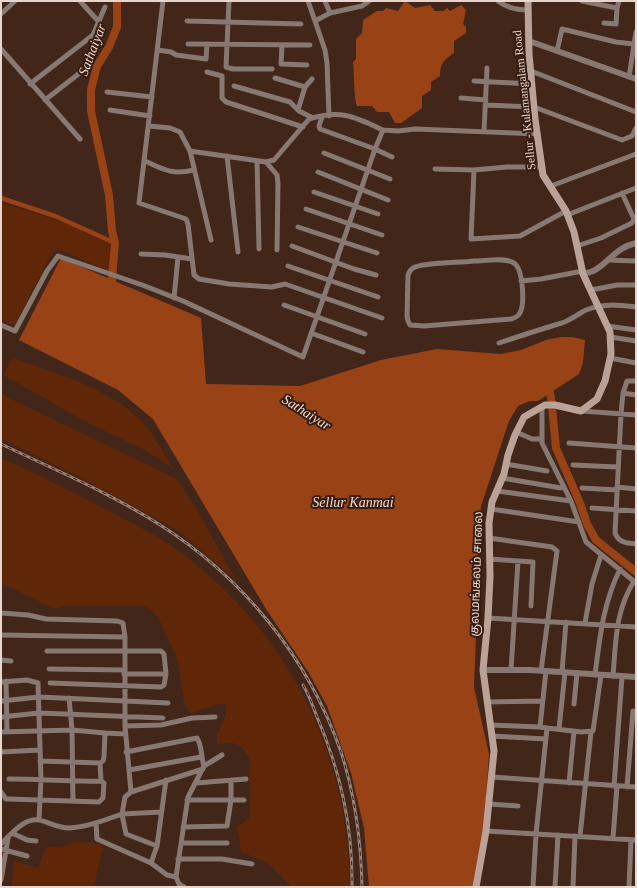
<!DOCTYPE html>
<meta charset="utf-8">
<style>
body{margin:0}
#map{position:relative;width:637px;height:888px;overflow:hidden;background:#42261a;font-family:"Times New Roman",serif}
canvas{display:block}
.frame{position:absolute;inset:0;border:2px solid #e8d5cd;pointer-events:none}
</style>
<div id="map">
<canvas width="637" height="888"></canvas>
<div class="frame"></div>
</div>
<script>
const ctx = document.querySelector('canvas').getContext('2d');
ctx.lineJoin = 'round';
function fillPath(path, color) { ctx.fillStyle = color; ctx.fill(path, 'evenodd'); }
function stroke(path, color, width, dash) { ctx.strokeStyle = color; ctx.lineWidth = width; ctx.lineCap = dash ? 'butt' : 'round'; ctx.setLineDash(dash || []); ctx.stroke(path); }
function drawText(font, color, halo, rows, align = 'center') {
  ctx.font = font + ' "Times New Roman","Noto Sans Tamil",serif'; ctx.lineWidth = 4; ctx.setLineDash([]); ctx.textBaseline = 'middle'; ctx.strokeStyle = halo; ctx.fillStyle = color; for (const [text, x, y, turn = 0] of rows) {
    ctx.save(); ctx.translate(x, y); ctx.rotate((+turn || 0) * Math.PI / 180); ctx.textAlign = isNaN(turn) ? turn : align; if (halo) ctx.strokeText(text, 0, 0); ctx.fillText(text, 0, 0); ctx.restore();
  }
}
fillPath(new Path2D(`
 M1,203L64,222L110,243L109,271L58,249L51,255L15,325H13L1,320Z
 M13,358C59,375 113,388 147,427C157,439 165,456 174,469L143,449L90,424L3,375Z
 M1,394L177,479L193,503L236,580L179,531L72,473L1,439Z
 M1,458C40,475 76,494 113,513C134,524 154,534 173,547C285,626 349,750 350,887H292L266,862L241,852L237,827L250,818L249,757L242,748L233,743L217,744C215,729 228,721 226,704H220L190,713L184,703L177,658L158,617L145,606H67L55,609L1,583Z
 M72,842L97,843L103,847L95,882L91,887H11L14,861L38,868L46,847L66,846Z`), '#5f2608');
fillPath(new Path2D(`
 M405,1L415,8L430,5L435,11H444L447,8L450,11L461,5L466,10L463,24L466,27V33L454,41V53C444,60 440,63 440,76L431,82V90L422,96V108L401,123H395L389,112H377L372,106H357C354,100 354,71 353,62L356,59V39L362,33L363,20L377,11H383L386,8L398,11Z
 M61,258L201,318L206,384L300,386L381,360L437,349L501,354L521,350L546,340L561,337H572L585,340L583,363L579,374L538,401H530L518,406L509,421L481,506L474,687L489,754L484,830L474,887H369L364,828L351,773L327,706L309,673L266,609L153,419L118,390L19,340Z`), '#994216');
stroke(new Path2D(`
 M1,198L55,216L115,243`), '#994216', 4.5);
stroke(new Path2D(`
 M111,290L115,243L112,231L109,195L91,111V90L97,66L109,47L117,27V1
 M543,387L550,393L551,397L556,448L580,503L587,524L596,540L636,572`), '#994216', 8);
stroke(new Path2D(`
 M80,1L99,22
 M163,1L139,203L186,219L188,224L194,275L199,279L229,284L272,287L285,284L382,318
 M229,1L226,67L233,69H272
 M308,1L315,21
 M325,1L330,13L315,21L325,50L327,63L329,116
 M498,1C507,8 516,10 528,10
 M582,1L617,8L619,1
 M330,13L362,6L369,1
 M1,14L15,1
 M187,21L301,24
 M604,23L616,24L617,8
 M188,44L310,45
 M282,45L281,64L307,65
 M1,49L80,139
 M158,50L171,52L176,55L206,59L207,44
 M557,51L562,29L616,42L634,44
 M531,71L636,112
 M207,72L222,76V98L226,102L303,127
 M629,77L636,32
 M275,78L305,87
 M474,81L532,84
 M30,84L93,35L105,7
 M234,86L290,102L299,111L313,118
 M107,92L152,97
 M461,98L486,100
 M45,100L81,72
 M485,105L534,107L622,140L632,136L636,128
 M110,110L150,116
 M298,110L305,87L312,79
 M149,126L170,128L180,132L190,151L266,162L274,160L309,119C341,109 355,117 383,130
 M484,132L487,68
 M190,151L211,240
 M324,153L390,179
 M227,156L238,252
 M392,157L375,149L383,130L398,131L415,129L538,134
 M145,161C164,170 172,175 194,170
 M257,161L259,249
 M266,162L277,175L278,183L277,250
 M542,167H507L474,170L471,239L520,236L566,211
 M435,169L474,170
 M318,172L388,200
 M551,186L636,154
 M314,192L378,214
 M306,209L382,235
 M567,215L636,188
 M298,227L377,253
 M292,246L354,269L376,275
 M577,246L601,238L632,223L634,219L622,193
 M141,254L165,255L192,259
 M607,260L636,261
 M474,261C485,261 504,257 514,263C523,269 525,303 520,313C518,317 515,318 511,319L424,326L410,325L408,321L407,316L408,275C410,271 409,271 413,268C424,262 460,263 474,261Z
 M288,266L378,297
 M521,281L541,279L583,271
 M591,290L617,285H636
 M174,298L178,257
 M284,305L365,334
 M1,325L15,331L47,271L58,256L145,286L183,301L303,357L375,149L320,129L319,126L322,117
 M607,326L636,330
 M311,333L363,352
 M610,337L636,341
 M499,343C520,336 541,329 562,323C571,320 578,314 586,310C603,303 618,305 636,307
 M610,358L636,363
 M636,381H627L623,393L621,414L615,533C619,543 626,543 636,544
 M623,393L636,395
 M542,407V443L571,501
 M582,411L636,415
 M516,432L532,439H542
 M569,443L636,448
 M506,464L547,471
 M573,465L618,467
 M502,478L561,488
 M617,487L636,489
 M582,488L617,490
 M497,491L571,501L586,542L636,583
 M592,508L636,511
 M491,509L579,522
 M489,538L552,547L557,551L541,671
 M489,559L533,562L531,606
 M1,613L28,615L46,619L117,621L123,623L125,637V726L131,792
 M488,618L636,627
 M585,623L592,584L601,555
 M1,635L125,637
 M47,651H161L164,654L166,674H124
 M1,660L11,661
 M49,669L124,670
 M511,670L518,561
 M562,672L566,622
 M595,675C600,636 603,604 620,569
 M613,676C616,641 615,612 634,581
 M6,681L7,732
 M1,682L27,680L38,683L41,779L39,820
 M50,683L161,687L164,685L166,674
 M69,698L72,730L73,801
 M1,701L39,697L168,703
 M487,702L543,701
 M574,704L577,673
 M1,717L39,713L163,718
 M490,725L540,727
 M125,726L161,725L192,718L215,717
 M547,728L581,732L593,731L601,675
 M559,729L565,672
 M1,732L72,730L105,733
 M492,736L546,739
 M1,752L40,750
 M126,752L197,738C202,745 201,757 204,766
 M40,761L100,763L103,761L104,757L105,733L125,734
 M100,763L101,781
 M129,770L201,757
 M492,777L636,787
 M196,783L246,779
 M569,783L574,731
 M614,786L622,677
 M627,787L633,711
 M1,792L6,799H9L99,802L103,798L104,783L101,781C70,782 40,779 9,779
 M187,800H244
 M489,804L518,806
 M96,823L97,839L151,863L167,875L176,877
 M183,827L227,826L231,800V780
 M486,831L636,840
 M12,833L27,840L36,841
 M580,836L591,732
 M613,838L617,786
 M181,843H227
 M1,844C12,833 26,815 43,821C52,824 59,828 69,828C87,827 105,820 122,814L125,797L131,792L203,769
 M157,846L166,780
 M1,849L27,856
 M178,859H222L252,864
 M151,863L157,846L126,834L122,814L161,812
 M1,880L8,838
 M184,887L179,884L176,877L188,797L204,766L222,755
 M533,887L536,834L547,728L540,727L546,671
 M555,887L558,835
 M573,887L575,836
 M629,887L631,840`), '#877872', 5);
stroke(new Path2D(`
 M529,41L636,79
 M583,274C587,273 592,272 595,270C610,261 617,247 636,243
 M483,670H530L636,677`), '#877872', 6);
stroke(new Path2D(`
 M476,887L486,831L494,751L483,670L488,618L490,577L489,523L492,502L504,474L508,455L515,435L524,417L545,405H555L581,411L597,399L605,381L611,354L610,332L583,274L574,232L566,211L543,175L535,119L529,54L528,1`), '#baa298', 7);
const rail = new Path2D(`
 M1,444C53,469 108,492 157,523C242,576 308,657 341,752C355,795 361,842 362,887
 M303,685C309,695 313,706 317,717C340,770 353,828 352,887`);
stroke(rail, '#988177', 3);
stroke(rail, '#371c11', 1, [4]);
drawText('12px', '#e8d5cd', '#371c11', [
 ["Sellur - Kulamangalam Road",525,100,-96],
 ["குலமங்கலம் சாலை",477,574,-88]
]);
drawText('italic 14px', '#f2d9ce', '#371c11', [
 ["Sathaiyar",93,50,-69],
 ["Sathaiyar",306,413,32],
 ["Sellur Kanmai",353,503]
]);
</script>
